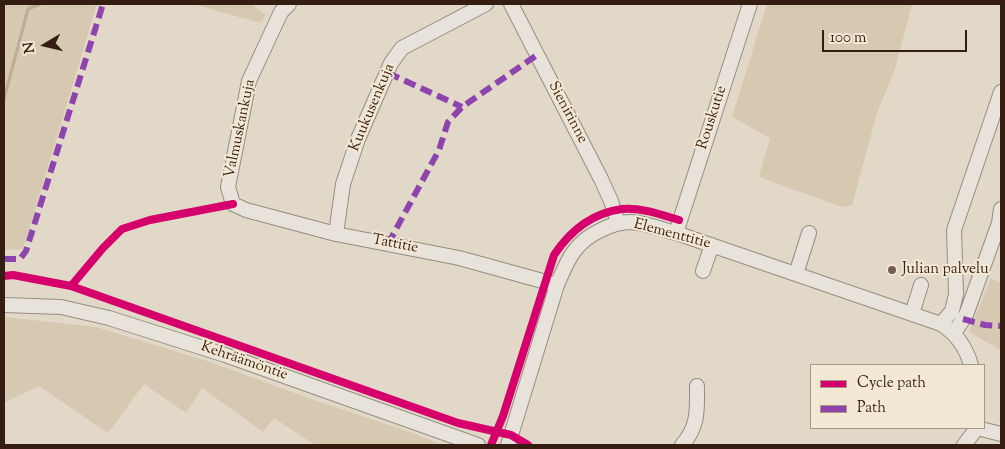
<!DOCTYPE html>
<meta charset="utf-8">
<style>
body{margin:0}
#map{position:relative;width:1005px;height:449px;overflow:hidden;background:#e1d8c7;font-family:"Sorts Mill Goudy",serif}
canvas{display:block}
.frame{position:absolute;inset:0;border:5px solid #361d11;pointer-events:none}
.legend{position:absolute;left:810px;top:364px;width:175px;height:65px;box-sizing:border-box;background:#f3e8d3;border:1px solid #a79785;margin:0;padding:6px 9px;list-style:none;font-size:15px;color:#361d11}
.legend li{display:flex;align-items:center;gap:10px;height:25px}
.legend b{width:25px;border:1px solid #a79785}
.north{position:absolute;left:20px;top:20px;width:50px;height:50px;-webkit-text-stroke:4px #f3e8d3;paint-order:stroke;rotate:261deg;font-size:14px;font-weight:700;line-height:20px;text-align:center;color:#361d11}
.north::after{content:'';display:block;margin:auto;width:18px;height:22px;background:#361d11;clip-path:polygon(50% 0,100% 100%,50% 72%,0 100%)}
.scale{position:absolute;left:822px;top:30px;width:145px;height:22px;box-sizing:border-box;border:2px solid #361d11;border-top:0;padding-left:6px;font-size:15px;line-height:18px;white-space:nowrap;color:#361d11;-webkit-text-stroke:4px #f3e8d3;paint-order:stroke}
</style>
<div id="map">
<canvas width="1005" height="449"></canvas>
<div class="frame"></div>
<ul class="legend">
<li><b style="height:6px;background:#d6006c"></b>Cycle path</li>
<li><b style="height:6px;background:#8e44ad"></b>Path</li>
</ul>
<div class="north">N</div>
<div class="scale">100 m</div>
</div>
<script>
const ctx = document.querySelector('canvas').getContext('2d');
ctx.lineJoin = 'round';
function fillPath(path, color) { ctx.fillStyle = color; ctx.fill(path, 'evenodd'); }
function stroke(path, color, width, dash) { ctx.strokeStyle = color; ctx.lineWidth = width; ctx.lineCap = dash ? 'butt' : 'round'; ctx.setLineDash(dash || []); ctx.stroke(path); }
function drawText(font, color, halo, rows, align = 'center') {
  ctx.font = font + ' "Sorts Mill Goudy",serif'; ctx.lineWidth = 4; ctx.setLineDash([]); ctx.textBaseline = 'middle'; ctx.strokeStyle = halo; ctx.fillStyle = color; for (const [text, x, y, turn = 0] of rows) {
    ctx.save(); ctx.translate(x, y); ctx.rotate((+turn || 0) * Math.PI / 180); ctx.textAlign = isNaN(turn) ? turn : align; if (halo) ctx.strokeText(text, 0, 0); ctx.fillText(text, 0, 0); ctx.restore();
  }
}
fillPath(new Path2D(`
 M4,4H97L23,249L4,250Z
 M193,4H251L266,15L260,23Z
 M767,4H912L895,69L877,113L852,205L842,207L759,177L770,138L732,117Z
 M991,278L1001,283V350L969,332Z
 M4,317L96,327L210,362L308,398L410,432L443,445H315L274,418L263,432L202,388L186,413L144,384L108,433L39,386L4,403Z`), '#d6c8b1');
stroke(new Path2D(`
 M4,99L28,9L40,4`), '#bdad97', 3);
const minor = new Path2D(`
 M289,4L281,12L249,81L228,187L233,204L246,210L336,234L459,258L557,285
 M511,4L601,179L611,201L618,223
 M676,233L750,4
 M336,234L343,184L358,139L391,63L402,48L486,4
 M703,271L712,245
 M796,274L809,233
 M4,305L61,307L109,318L225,355L478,445
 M912,314L921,285
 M941,324L952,311L956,294L954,230L1001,92
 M954,333L966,315L999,223L1001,209
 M977,428L1001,434
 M508,445L557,285C568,259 575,242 601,230C611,225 620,222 631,222C645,223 661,229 676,233L941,324C957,334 966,347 971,365
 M682,445C699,426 697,409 697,386
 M964,445L977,428`);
stroke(minor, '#958d82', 16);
stroke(minor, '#e8e3da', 14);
stroke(new Path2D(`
 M388,73L462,107
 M388,244L439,150L448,122L462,107L537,55
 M4,259H20L26,251L103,4
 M963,319L985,325L1001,326`), '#8e44ad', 6, [12, 6]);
stroke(new Path2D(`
 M4,276L13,275L71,286L458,423L511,435L528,445
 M71,286L103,248L122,229L150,220L233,204
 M491,445L503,416L554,255C570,231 592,213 622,209C640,207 662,215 679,220`), '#d6006c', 8);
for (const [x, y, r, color] of [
 [892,270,5,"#725e51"]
]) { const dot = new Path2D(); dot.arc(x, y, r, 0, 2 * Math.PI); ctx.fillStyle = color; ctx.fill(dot); stroke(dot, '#f3e8d3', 2); }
drawText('15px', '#361d11', '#f3e8d3', [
 ["Kuukusenkuja",373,108,-67],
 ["Sienirinne",567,113,62],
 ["Rouskutie",713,118,-72],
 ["Valmuskankuja",241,129,-78],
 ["Elementtitie",672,235,15],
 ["Tattitie",395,245,11],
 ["Kehräämöntie",244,362,19]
]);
drawText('15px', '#361d11', '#f3e8d3', [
 ["Julian palvelu",902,270]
], 'left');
</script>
